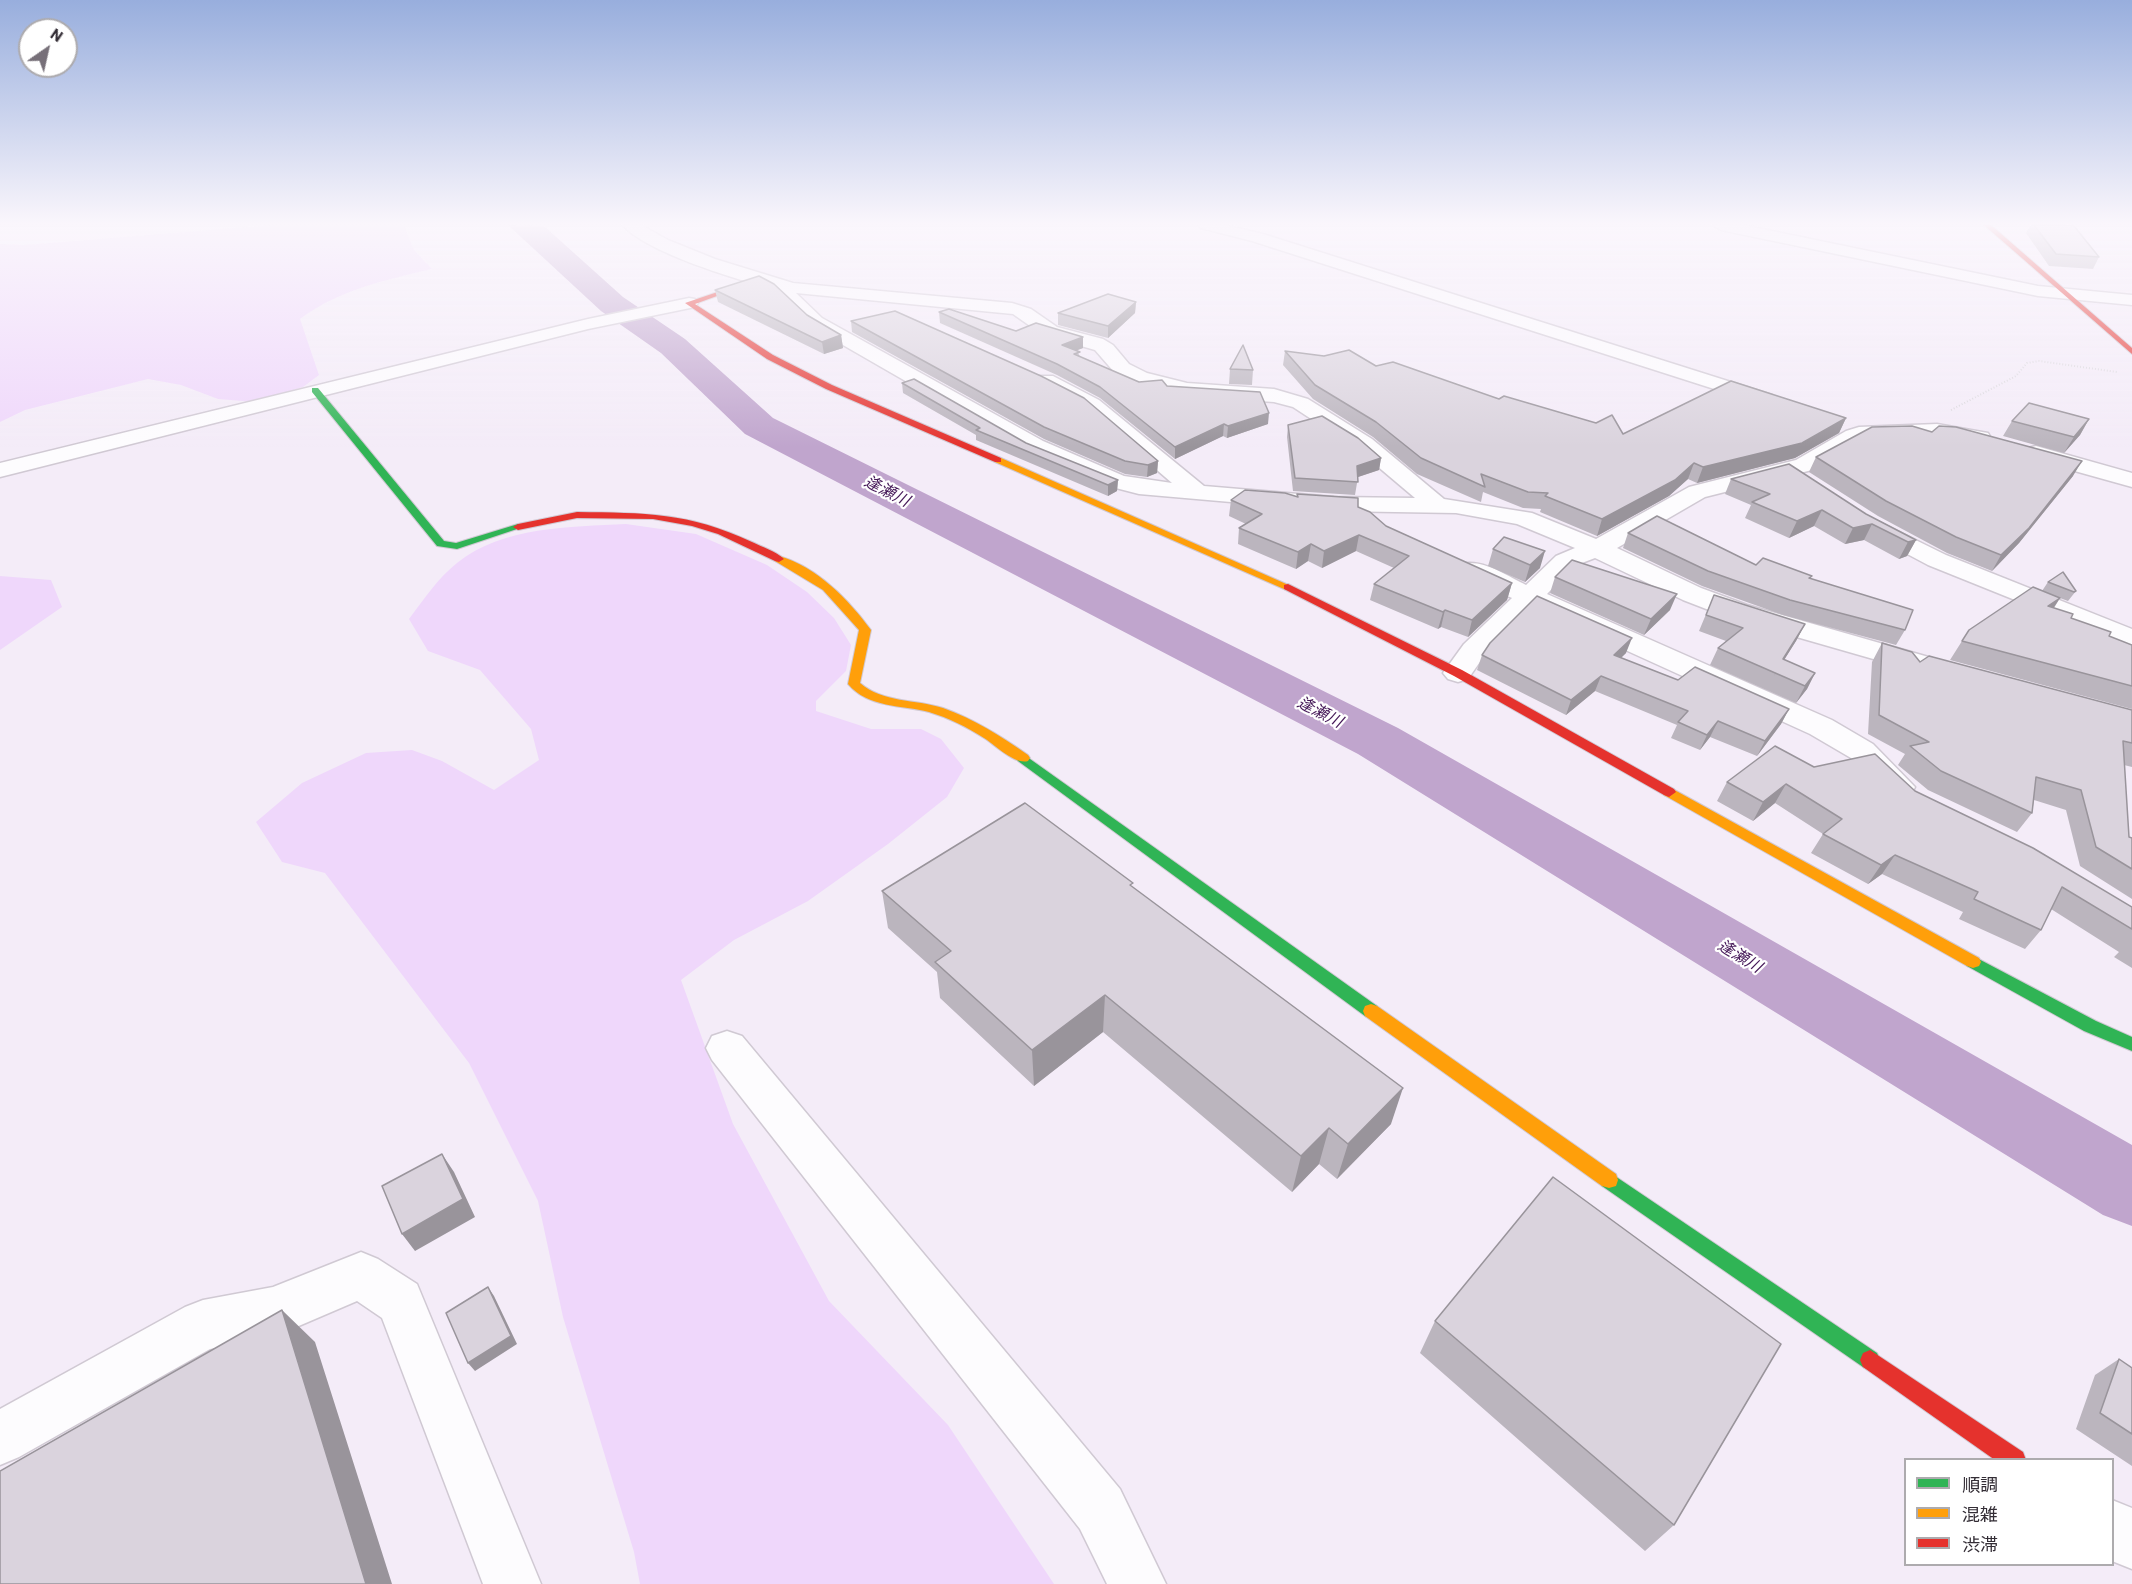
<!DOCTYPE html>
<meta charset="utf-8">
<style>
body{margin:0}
#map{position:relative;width:2132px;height:1584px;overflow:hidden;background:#f4ecf8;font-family:Barlow,"Noto Sans JP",sans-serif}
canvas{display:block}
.legend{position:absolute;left:1904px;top:1458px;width:210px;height:108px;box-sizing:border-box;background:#fff;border:2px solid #adabae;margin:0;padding:8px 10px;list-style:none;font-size:18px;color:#332d35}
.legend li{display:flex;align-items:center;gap:12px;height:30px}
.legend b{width:30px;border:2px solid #adabae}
.north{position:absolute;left:18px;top:18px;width:60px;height:60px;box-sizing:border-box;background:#fff;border:2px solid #adabae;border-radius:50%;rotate:34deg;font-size:16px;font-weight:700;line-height:24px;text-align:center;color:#332d35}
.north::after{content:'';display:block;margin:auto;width:21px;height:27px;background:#777079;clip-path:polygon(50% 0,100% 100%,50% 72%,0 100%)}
</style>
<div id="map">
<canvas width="2132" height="1584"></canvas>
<ul class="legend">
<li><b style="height:8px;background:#30b455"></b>順調</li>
<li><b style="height:8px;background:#ff9f0a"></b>混雑</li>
<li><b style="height:8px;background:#e5322d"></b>渋滞</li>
</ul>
<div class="north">N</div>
</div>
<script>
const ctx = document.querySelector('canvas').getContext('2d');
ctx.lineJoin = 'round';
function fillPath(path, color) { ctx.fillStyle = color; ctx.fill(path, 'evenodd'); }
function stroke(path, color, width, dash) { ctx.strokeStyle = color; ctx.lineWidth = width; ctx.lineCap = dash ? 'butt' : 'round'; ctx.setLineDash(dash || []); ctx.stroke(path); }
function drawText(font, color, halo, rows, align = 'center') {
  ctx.font = font + ' Barlow,"Noto Sans JP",sans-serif'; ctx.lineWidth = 4.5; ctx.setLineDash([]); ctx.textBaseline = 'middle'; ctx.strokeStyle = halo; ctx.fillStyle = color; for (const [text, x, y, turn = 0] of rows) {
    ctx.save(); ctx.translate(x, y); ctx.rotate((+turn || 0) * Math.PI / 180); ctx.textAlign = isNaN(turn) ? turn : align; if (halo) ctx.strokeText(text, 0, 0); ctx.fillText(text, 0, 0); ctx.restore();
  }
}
fillPath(new Path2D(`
 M272,225H404L414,250L432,269C385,280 339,290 300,319L319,375L303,387L255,402L218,399L181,385L148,379L25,410L0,422V244L25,245Z
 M626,524L696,534L767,565L807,592L834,618L851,645L846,671L816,701V711L871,729H921L941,739L964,768L947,797L888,844L808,901L734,940L681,980L733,1124L829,1301L948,1425L1054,1584H640L634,1552L563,1317L538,1201L469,1063L325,873L282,862L256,822L302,783L366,753L412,750L442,761L494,790L539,760L531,729L480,670L428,651L409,619C424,599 438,578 457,563C503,526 570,527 626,524Z
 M0,576L51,580L62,607L0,650Z`), '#efd7fb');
fillPath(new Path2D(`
 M508,225L544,226L623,297L685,339L773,418L1398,728L2132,1145V1226L2103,1215L1358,754L745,434L661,353L601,311Z`), '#c0a5cd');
const street = new Path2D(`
 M623,225H641L668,240L715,259L793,283L1012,303L1031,309L1057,327L1103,339L1113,345L1129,364L1147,373L1187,383L1274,389L1308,399L1372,439L1444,499L1532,513L1596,539L1689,487L1796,460L1846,431L1859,427L1937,424L1988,433L1991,438L1988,443L1980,445L1937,436L1869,438L1812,470L1705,497L1617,548L1701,588L1747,605L1932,658L1936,664L1932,670L1922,673L1727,617L1683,600L1595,558L1574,566L1547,594L1832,720L1873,744L1915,787L1911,795L1899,798L1887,795L1851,758L1810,734L1533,608L1484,656L1468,679L1458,682L1448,679L1443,673L1464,644L1512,598L1462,576L1458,570L1462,564C1483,559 1507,576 1526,585L1556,556L1575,548L1517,524L1456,513L1334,511L1139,494L1108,486L1027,451L810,326L779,297L775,289C740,281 645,252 623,225ZM796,293L1013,314L1043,335L1095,350L1115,373L1133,381L1187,396L1274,402L1293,407L1357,449L1415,498L1334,497L1204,486L1099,400L1053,376H1039L1036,380L1039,384L1085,408L1172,483L1124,476L1043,441L822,318Z
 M1198,225H1225L1263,234L1772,395L1775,399L1772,403H1758L1252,241L1201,228Z
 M1713,225H1743L2038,286L2132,295V305L2038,296L1721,230Z
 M689,298L695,299L698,303L695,307L588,329L0,477V463L588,319Z
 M2036,446L2132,473V487L2028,458L2025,453L2028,448Z
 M1871,518L1946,555L2132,629V647L1928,565L1862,530L1859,525L1862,520Z
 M727,1031L742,1036L1120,1489L1166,1584H1107L1080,1529L712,1060L706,1048L712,1036Z
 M361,1252L378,1259L417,1284L541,1584H483L382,1318L357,1301L273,1337L210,1349L19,1457L0,1465V1409L185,1307L203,1300L273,1287Z
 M2112,1500L2132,1508V1569L2112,1561Z`);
const fast = new Path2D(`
 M312,388H318L444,541L456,543L518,524L523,527L457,549L437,546L312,392Z
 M1023,754L1377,1006L1379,1011L1377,1016L1371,1018L1365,1016L1018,761L1016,758L1018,755Z
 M1973,956L2096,1021L2132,1037V1051L2084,1031L1967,966L1965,962L1967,958Z
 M1609,1172L1877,1353L1880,1360L1877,1367L1870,1370L1863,1367L1602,1186L1600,1180L1602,1174Z`);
const slow = new Path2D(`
 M995,458H1001L1293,587L1288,590L1284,589L995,462Z
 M779,556C817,567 848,599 871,630L860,683C883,703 915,699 943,708C974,719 1001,736 1028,755L1030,758L1028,761C1015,765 995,745 984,738C967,727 949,718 929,712C902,705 868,708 848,684L859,630L823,590L775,561L774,559Z
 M1669,787L1979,958L1981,962L1979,966L1973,968L1967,966L1664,795L1662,792L1664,789Z
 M1371,1004L1377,1006L1616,1174L1618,1180L1616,1186L1609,1188L1602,1186L1365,1016L1363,1011L1365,1006Z`);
const jam = new Path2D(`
 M1984,225H1991L2132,348V354Z
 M756,279L761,280L695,304L773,355L832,385L1001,458V462H995L826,389L767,359L685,303Z
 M577,512C645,513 688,512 752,542C762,547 776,551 784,559L779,562L775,561L718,534L692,526L653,519L577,518L518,530L513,527L518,524Z
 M1288,584L1462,670L1674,789L1676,792L1669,797L1664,795L1454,676L1284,589V585Z
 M1870,1350L2023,1452L2026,1460H1995L1863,1367L1860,1360L1863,1353Z`);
stroke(street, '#d0c9d3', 3);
stroke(fast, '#d0c9d3', 2);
stroke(slow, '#d0c9d3', 2);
stroke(jam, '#d0c9d3', 2);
stroke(new Path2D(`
 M1951,410L2016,376L2027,363L2039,361L2117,372`), '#dad8dc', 2, [1, 2]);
fillPath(street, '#fdfcfe');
fillPath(fast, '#30b455');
fillPath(slow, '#ff9f0a');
fillPath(jam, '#e5322d');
fillPath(new Path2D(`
 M2031,225H2064L2099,257L2093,269L2049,266L2026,233Z
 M715,290L807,315L841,335L843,348L824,354L718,302Z
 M1136,302L1135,313L1108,338L1058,325V313Z
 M939,312L1016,331L1083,337V348L1077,350L1080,357L1139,382L1167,386L1268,424L1227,438L1223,436L1175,459L1100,398L1057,375L940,323Z
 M851,321L1158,461L1157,473L1147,477L1125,474L1044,439L852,332Z
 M1285,351L1376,366L1623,434L1846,418L1839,433L1795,458L1697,483L1688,479L1669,496L1597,536L1540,512L1541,509L1523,508L1483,492L1481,502L1417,474L1373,437L1313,399L1283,365Z
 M1230,369L1253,370L1252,385L1229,384Z
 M902,383L1026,443L1118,480L1117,491L1108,496L976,440V435L903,393Z
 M2089,419L2080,435L2064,453L2003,436L2012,421Z
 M1288,425L1381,458L1379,470L1358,477L1355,495L1293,491L1287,437Z
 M1816,457L2073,476L2019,543L1992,571L1947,553L1878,516L1809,472Z
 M1731,479L1866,514L1916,540L1907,556L1899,559L1864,540L1845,544L1814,526L1789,538L1745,518L1751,505L1725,494Z
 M1297,494L1358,507L1386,526L1512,583L1507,600L1468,637L1441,627L1438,629L1370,600L1374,584L1394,568L1356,551L1322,568L1308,561L1296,569L1238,544L1239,528L1246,524L1229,516L1231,500L1297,497Z
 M1628,533L1756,565L1812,576L1810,579L1905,630L1896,645L1783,615L1702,586L1623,548Z
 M1493,549L1540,568L1525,582L1488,566Z
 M1555,577L1670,610L1644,635L1550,593Z
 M2048,582L2076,591L2068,601L2060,598L2054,608L2071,618L2109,636L2132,645V709L1950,660L1969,630L2042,591Z
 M1714,595L1805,624L1796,641L1784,660L1815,673L1807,689L1796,703L1710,665L1718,648L1726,641L1699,631Z
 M1882,643L1920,662L2132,710V767L2124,765L2129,837L2132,838V899L2080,866L2066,810L2034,800L2032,813L2017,832L1928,790L1898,765L1905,754L1868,734L1872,662Z
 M1626,653L1621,658L1678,680L1789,709L1781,724L1757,756L1710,737L1700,750L1671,738L1677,725L1595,691L1566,715L1477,670L1482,655Z
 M1814,767L1915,791L2132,907V968L2114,957L2119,952L2051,909L2041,930L2025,949L1959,919L1963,912L1882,874L1868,884L1811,853L1823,834L1775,803L1753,821L1717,801L1727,782Z
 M1133,888L1391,1124L1337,1179L1319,1164L1292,1192L1103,1032L1034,1086L940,998L937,972L888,928L882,891Z
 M1435,1321L1674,1525L1645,1551L1420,1353Z
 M2119,1359L2132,1368V1466L2076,1429L2095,1375Z`), '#bbb5be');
fillPath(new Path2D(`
 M1136,302L1135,313L1108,338V326Z
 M841,335L843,348L824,354L822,342Z
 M1083,337V348L1062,356V345Z
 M1269,413L1268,424L1227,438L1228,426Z
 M1846,418L1839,433L1795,458L1697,483L1703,467Z
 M2089,419L2080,435L2064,453L2074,437Z
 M1224,424L1223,436L1175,459V447Z
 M1381,458L1379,470L1355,478L1357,466Z
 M1158,461L1157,473L1147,477L1148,465Z
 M2082,461L2073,476L2019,543L1992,571L2001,555Z
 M1694,463L1688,479L1669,496L1597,536L1602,519Z
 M1118,480L1117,491L1108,496V485Z
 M1822,510L1814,526L1789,538L1797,521Z
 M1872,524L1864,540L1845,544L1853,528Z
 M1359,535L1356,551L1322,568L1324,551Z
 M1916,540L1907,556L1899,559L1908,542Z
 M1311,544L1308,561L1296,569L1298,552Z
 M1545,551L1540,568L1525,582L1530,565Z
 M1512,583L1507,600L1468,637L1472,620Z
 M1677,594L1670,610L1644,635L1651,619Z
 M2060,598L2048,616V606Z
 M1445,610L1441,627L1438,629L1443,612Z
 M1805,624L1796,641L1774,676L1783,659Z
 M1632,638L1626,653L1608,670L1614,655Z
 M1815,673L1807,689L1796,703L1805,686Z
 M1601,676L1595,691L1566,715L1571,700Z
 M1789,709L1781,724L1757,756L1765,741Z
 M1718,721L1710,737L1700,750L1707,735Z
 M1786,784L1775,803L1753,821L1763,802Z
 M1895,855L1882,874L1868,884L1881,865Z
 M1105,995L1103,1032L1034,1086L1032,1050Z
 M1403,1088L1391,1124L1337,1179L1348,1144Z
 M1329,1128L1319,1164L1292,1192L1301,1156Z
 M442,1154L454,1172L475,1217L415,1251L402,1234Z
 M488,1287L494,1296L517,1344L475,1371L468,1363Z
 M282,1310L315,1342L392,1584H366Z`), '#99949b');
const building = new Path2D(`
 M2034,225H2064L2074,226L2099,257L2056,254Z
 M759,276L774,284L807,315L841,335L822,342L715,290Z
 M1108,294L1136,302L1108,326L1058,313Z
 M949,309L1016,331L1036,323L1083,337L1062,345L1080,352L1074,354L1139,382L1162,380L1167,386L1260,392L1269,413L1228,426L1224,424L1175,447L1100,387L1057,364L939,312Z
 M895,311L1041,376L1084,398L1158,461L1148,465L1125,461L1044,427L851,321Z
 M1243,345L1253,370L1230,369Z
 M1349,350L1376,366L1393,362L1499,399L1504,396L1596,423L1612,415L1623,434L1731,381L1846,418L1802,443L1703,467L1694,463L1675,480L1602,519L1545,496L1548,493L1528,492L1481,474L1485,487L1421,458L1376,422L1315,385L1285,351L1324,356Z
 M914,379L1026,443L1118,480L1108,485L976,430L980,428L902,383Z
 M2029,403L2089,419L2074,437L2012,421Z
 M1322,416L1358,438L1381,458L1357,466L1358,482L1295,478L1288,425Z
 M1912,426L1932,432L1939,426L1956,427L2082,461L2029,528L2001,555L1956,537L1886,501L1816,457L1872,427Z
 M1789,464L1866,514L1916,540L1908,542L1872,524L1853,528L1822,510L1797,521L1752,502L1770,494L1731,479Z
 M1245,490L1285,493L1298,497L1297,494L1358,498V507L1370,512L1386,526L1512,583L1472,620L1445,610L1443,612L1374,584L1409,556L1359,535L1324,551L1311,544L1298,552L1239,528L1262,514L1231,500Z
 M1657,516L1756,565L1763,558L1812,576L1809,578L1913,610L1905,630L1790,600L1708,571L1628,533Z
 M1504,537L1545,551L1530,565L1493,549Z
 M1572,560L1677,594L1651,619L1555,577Z
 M2063,572L2076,591L2074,592L2048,582Z
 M2033,587L2060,598L2048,606L2073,614L2071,618L2111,632L2109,636L2132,645V686L1962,641L1969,630Z
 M1714,595L1805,624L1783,659L1815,673L1805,686L1718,648L1743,628L1706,615Z
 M1537,596L1632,638L1614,655L1678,680L1695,667L1789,709L1765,741L1718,721L1707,735L1678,722L1688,711L1601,676L1571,700L1482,655L1490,643Z
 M1882,643L1912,652L1920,662L1929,656L2132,710V743L2123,741L2129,837L2132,838V869L2096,847L2081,790L2036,777L2032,813L1941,771L1910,746L1929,742L1879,715Z
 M1775,746L1814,767L1875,754L1915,791L2033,848L2132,907V929L2062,887L2041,930L1974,899L1978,892L1895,855L1881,865L1823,834L1842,819L1786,784L1763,802L1727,782Z
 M1025,803L1133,883L1130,885L1403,1088L1348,1144L1329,1128L1301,1156L1105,995L1032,1050L935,962L951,951L882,891Z
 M442,1154L463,1199L402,1234L382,1186Z
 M1553,1177L1781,1344L1674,1525L1435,1321Z
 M488,1287L511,1336L468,1363L446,1313Z
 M282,1310L366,1584H0V1471Z
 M2119,1359L2132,1368V1434L2100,1413Z`);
fillPath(building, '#dad3dd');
stroke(building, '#99949b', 1.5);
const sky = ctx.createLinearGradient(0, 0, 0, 447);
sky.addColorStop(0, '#98aedd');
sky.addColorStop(0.5, '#faf6fc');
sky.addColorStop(1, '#faf6fc00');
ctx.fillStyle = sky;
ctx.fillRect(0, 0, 2132, 447);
drawText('italic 16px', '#441757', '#fff', [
 ["逢瀬川",887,491,27],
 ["逢瀬川",1320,712,27],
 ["逢瀬川",1740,956,31]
]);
</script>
